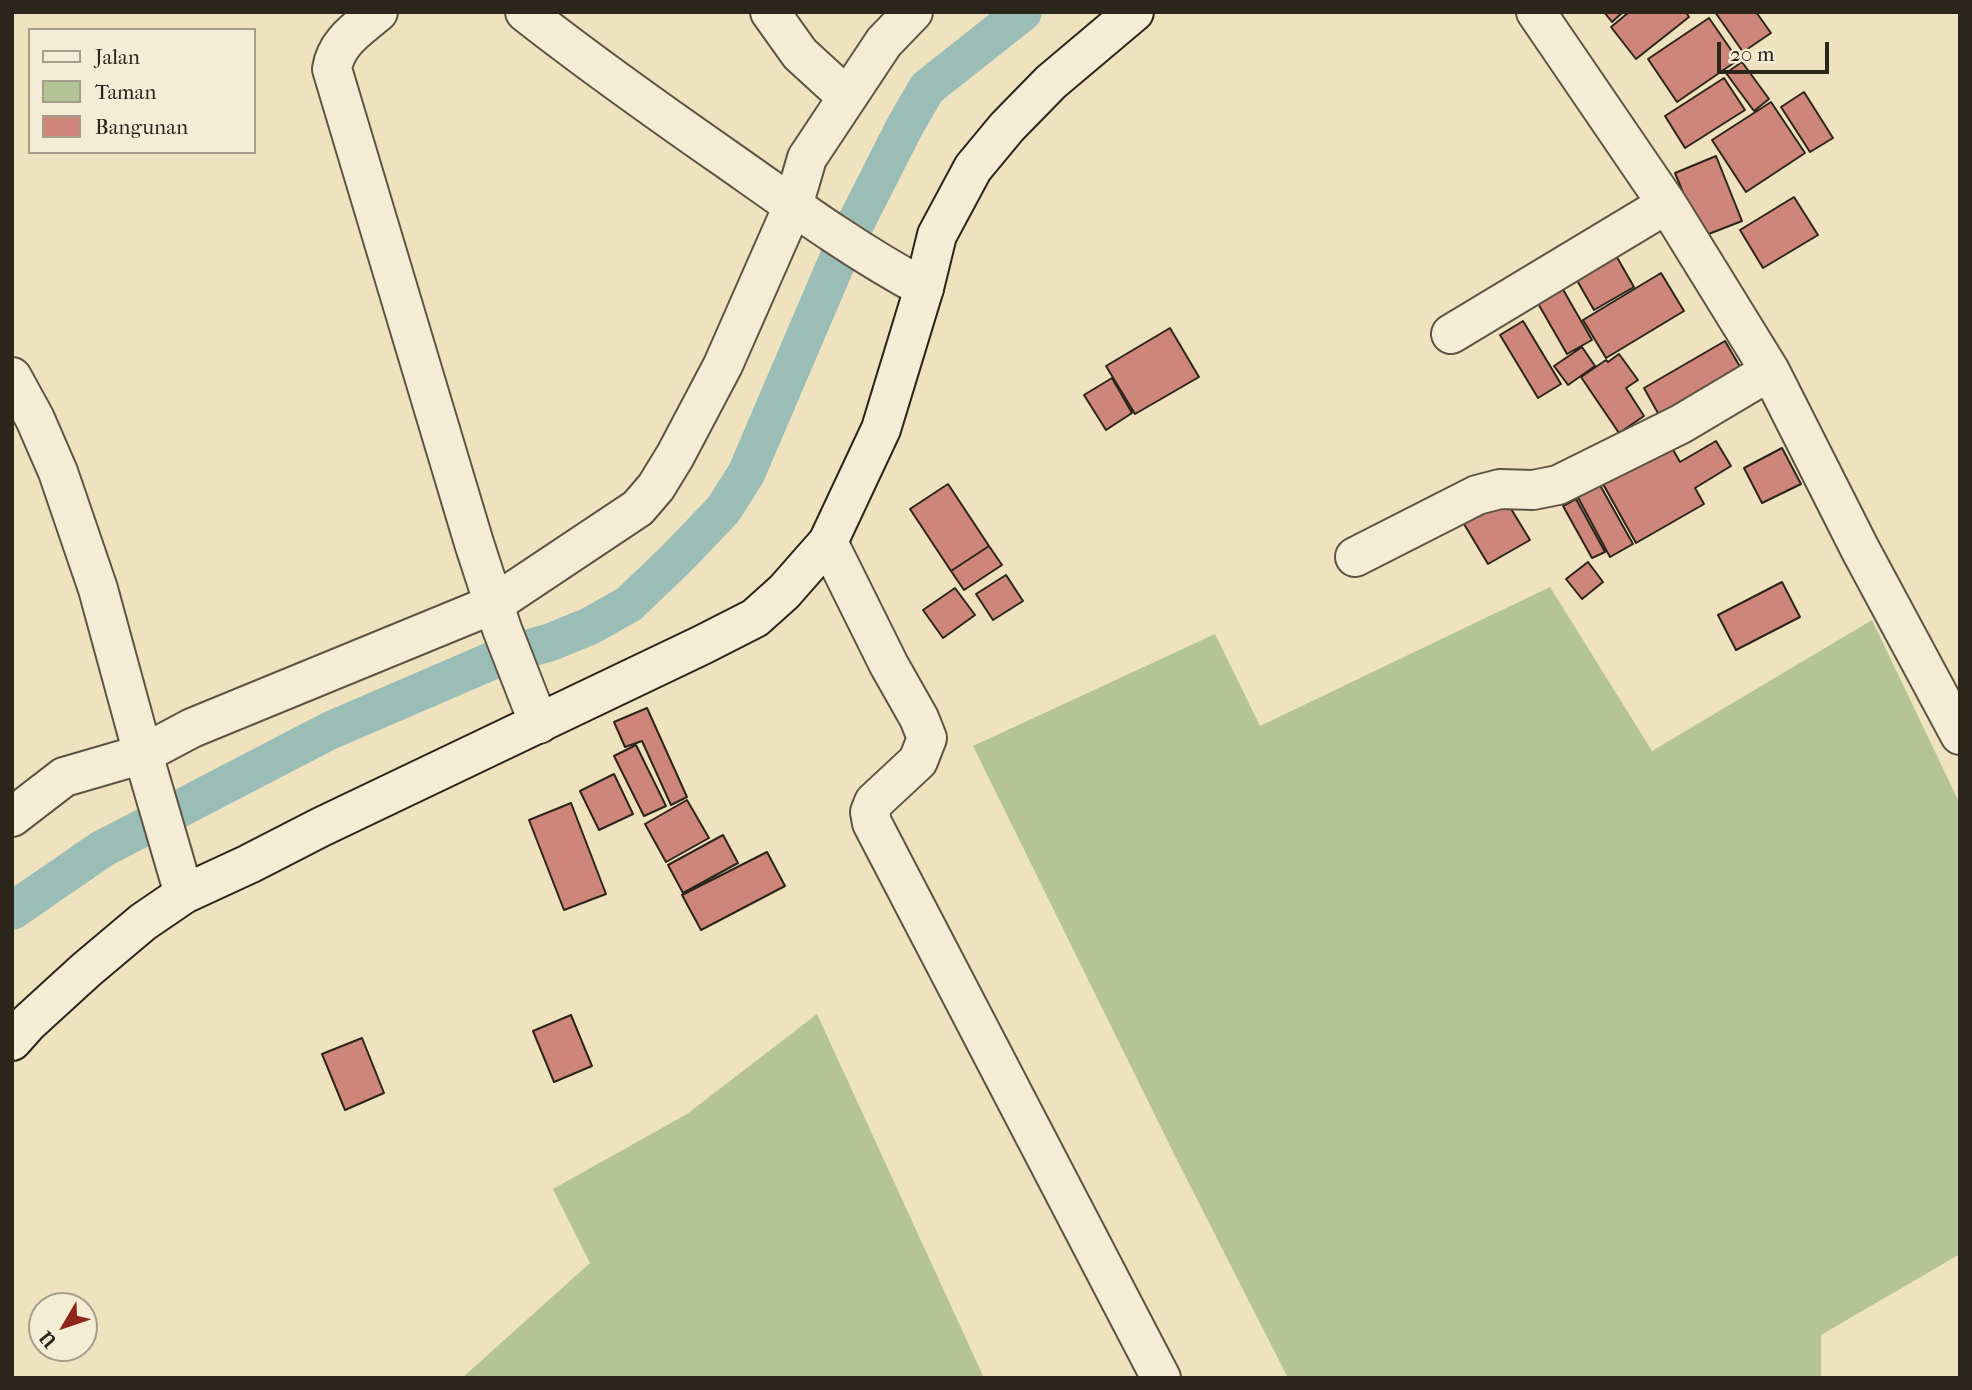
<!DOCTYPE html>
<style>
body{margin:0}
#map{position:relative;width:1972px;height:1390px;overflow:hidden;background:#efe2bf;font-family:"IM FELL French Canon",serif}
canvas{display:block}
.frame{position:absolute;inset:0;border:14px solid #2c251b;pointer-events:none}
.legend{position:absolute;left:28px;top:28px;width:228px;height:126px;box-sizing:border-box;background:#f5ecd5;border:2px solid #a59c8b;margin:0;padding:9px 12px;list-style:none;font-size:21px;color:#2c251b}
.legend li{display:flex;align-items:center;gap:14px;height:35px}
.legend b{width:35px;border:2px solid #a59c8b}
.north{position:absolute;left:28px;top:1292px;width:70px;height:70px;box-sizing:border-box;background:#f5ecd5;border:2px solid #a59c8b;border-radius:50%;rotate:231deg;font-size:19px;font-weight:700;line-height:28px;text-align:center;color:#2c251b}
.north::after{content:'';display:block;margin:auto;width:24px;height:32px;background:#8f2418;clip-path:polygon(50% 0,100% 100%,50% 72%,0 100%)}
.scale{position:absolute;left:1717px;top:42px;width:112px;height:32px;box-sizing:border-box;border:4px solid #2c251b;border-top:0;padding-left:9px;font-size:21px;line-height:24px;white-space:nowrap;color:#2c251b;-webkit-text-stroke:5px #f5ecd5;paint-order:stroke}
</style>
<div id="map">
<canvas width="1972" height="1390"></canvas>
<div class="frame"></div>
<ul class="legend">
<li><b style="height:9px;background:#f5ecd5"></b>Jalan</li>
<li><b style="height:19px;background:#b5c495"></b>Taman</li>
<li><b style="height:19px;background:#ce867b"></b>Bangunan</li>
</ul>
<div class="north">U</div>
<div class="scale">20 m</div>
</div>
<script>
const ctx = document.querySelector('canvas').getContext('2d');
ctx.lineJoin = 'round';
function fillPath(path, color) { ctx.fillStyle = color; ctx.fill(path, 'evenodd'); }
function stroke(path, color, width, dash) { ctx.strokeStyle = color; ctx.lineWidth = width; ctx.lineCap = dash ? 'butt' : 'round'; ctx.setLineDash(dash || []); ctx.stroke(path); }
fillPath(new Path2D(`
 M1550,587L1652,751L1872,620L1960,804V1254L1821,1335V1378H1288L1175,1156L973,746L1215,634L1260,726Z
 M817,1014L984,1378H462L590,1263L553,1189L687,1114Z`), '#b5c495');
stroke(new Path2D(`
 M12,911L102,849L329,731L503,656L551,642L590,626L629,604L677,558L723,510L746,474L841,252L905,126L927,88L1023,12`), '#9abdb6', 38);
const building = new Path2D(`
 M1604,12H1623L1612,22Z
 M1629,12H1686L1689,17L1636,59L1611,27Z
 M1715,12H1756L1771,33L1743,52Z
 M1709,18L1738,60L1677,102L1648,59Z
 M1742,62L1769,99L1754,111L1726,73Z
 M1724,78L1745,110L1685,148L1665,116Z
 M1804,92L1833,138L1810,152L1781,107Z
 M1771,102L1805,153L1746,192L1712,140Z
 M1716,156L1742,221L1701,237L1675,173Z
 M1794,197L1818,235L1763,268L1740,230Z
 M1611,247L1634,287L1594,310L1571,270Z
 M1661,273L1684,311L1606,358L1583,320Z
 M1561,286L1592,340L1567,354L1536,300Z
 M1523,321L1561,384L1538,398L1500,335Z
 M1170,328L1199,377L1135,414L1106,366Z
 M1725,341L1746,377L1664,424L1644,388Z
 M1582,347L1595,366L1568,385L1554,366Z
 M1619,354L1638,380L1626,388L1644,416L1619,433L1581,377L1606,360L1608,362Z
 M1112,378L1132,413L1106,430L1084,395Z
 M1716,441L1731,466L1695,488L1704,504L1636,543L1603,484L1671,446L1680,462Z
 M1782,448L1801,484L1762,503L1744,468Z
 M1596,478L1633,544L1610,557L1574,490Z
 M948,484L989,546L951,571L910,509Z
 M1502,494L1530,540L1488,564L1461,519Z
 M1576,499L1605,552L1592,558L1563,506Z
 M989,546L1002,565L964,590L951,571Z
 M1588,562L1603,582L1582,599L1566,579Z
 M1006,575L1023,601L993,620L976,594Z
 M1782,582L1800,617L1736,650L1718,615Z
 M955,588L975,615L943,638L923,610Z
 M647,708L687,797L671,805L642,741L625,747L614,722Z
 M636,745L666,806L644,816L614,756Z
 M614,774L633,814L599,830L580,791Z
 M687,800L709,838L666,862L645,824Z
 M571,803L606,894L564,910L529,820Z
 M723,835L738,863L683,893L668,865Z
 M767,852L785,886L701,930L682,895Z
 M571,1015L592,1066L554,1082L533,1031Z
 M362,1038L384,1093L345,1110L322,1054Z`);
fillPath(building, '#ce867b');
stroke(building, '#2c251b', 2);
const street = new Path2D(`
 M378,12C358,29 336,42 332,69L474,543L502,629L539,724
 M525,12C591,64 659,112 728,160C792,205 855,251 924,288
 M770,12L800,54L847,97
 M1536,12L1667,204L1770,371L1860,549L1960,735
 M1451,334L1667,204
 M12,377L35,419L58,472L98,589L143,754L184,894
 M828,542L889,665L919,718L927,738L918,761L874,802L870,812L872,823L1161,1378
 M1355,557L1477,495L1500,489L1533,490L1558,485L1681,424L1770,371
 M12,817L64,777L143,754L192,728L494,604L638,508L656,487L675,456L723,365L793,206L807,158L884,42L913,12`);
const secondary = new Path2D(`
 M12,1041L28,1023L86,970L143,922L184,894L249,864L321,827L702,645L755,618L784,592L828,542L881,429L924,288L937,235L973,168L1007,127L1051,82L1134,12`);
stroke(street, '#5d5444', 42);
stroke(secondary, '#2c251b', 42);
stroke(street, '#f5ecd5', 38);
stroke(secondary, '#f5ecd5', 38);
</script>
